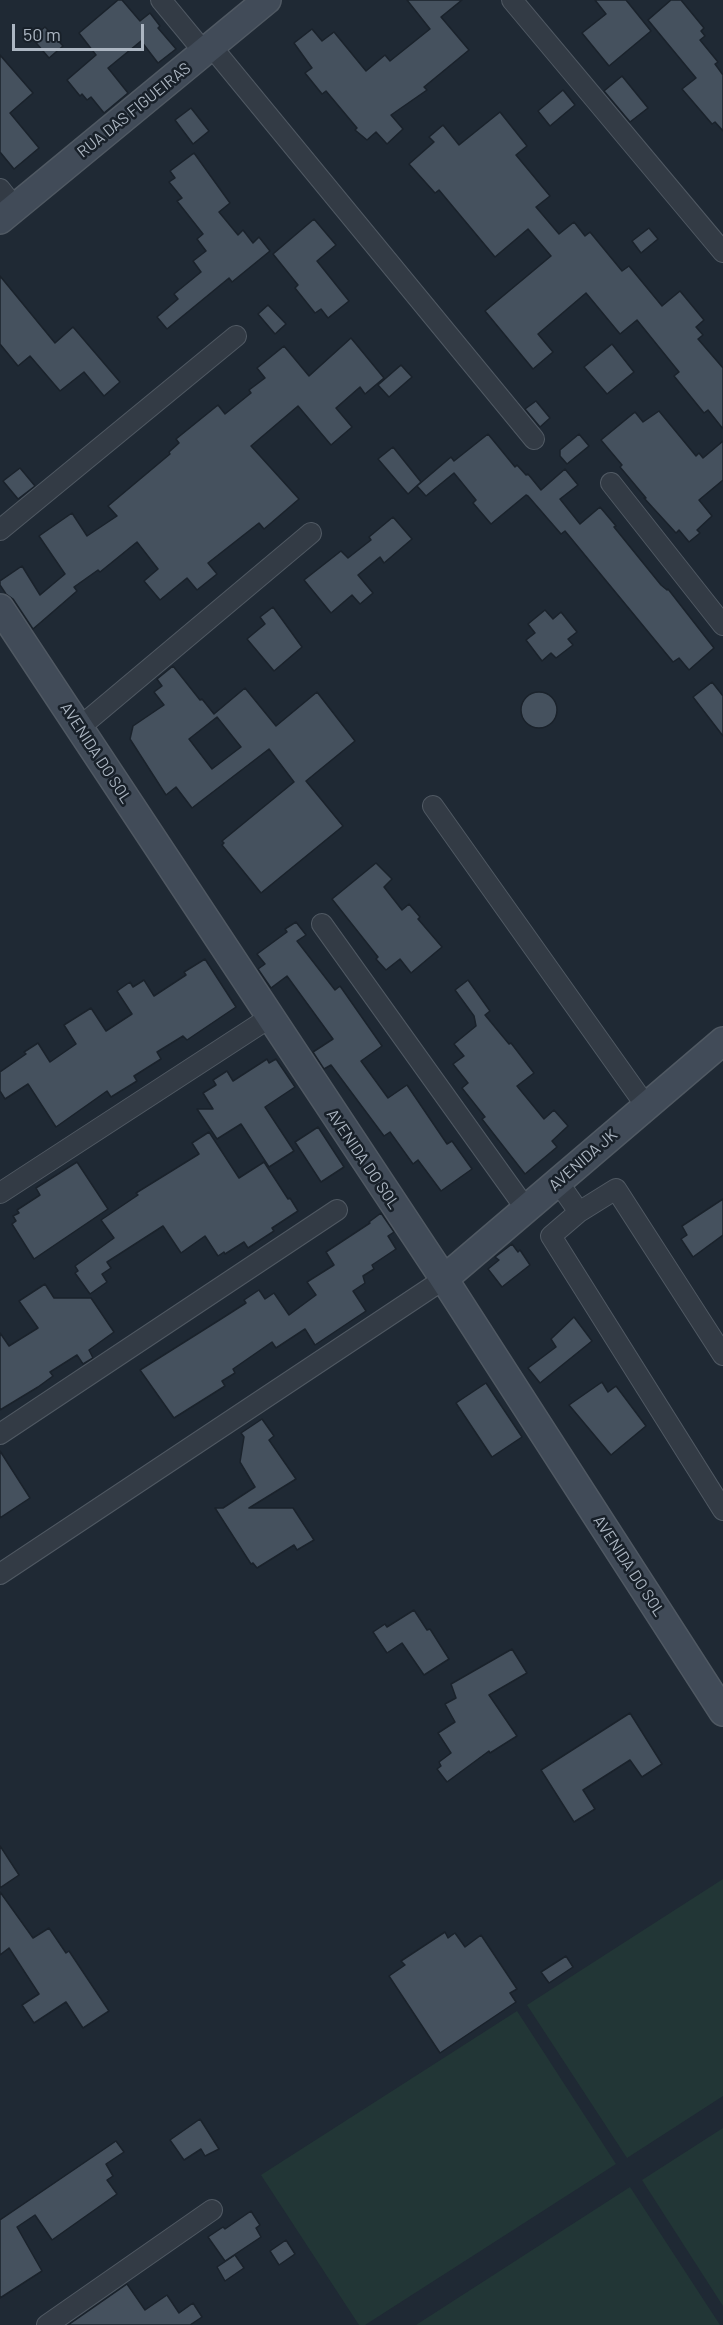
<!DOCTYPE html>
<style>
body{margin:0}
#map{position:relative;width:723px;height:2325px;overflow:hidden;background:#1f2934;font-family:Barlow,sans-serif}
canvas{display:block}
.scale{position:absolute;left:12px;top:24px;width:132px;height:27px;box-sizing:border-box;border:3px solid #acb6c2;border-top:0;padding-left:8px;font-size:18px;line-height:21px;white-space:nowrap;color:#acb6c2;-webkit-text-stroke:4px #182029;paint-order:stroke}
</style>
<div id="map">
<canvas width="723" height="2325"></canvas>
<div class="scale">50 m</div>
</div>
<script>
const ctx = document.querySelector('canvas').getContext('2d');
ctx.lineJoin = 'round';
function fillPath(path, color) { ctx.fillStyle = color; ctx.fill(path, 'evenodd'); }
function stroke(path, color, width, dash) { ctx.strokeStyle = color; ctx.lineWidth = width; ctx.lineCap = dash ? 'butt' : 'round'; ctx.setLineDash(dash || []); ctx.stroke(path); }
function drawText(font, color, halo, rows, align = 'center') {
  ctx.font = font + ' Barlow,sans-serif'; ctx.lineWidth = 5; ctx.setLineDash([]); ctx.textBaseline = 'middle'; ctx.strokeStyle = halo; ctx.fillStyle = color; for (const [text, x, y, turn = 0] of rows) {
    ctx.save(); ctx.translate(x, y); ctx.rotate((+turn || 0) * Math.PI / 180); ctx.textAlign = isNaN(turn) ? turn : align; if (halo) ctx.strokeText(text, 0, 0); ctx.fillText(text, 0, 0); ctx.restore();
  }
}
fillPath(new Path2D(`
 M723,1879V2096L627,2158L527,2005Z
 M517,2011L616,2164L365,2325H359L261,2175Z
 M723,2128V2306L642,2180Z
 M630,2187L720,2325H416Z`), '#223636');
const building = new Path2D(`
 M118,0H122L140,21L150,13L160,26L158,28L176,49L158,63L141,41L108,68L128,93L104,113L91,97L87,100L82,94L80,96L67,80L96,55L79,33Z
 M407,0H462L441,17L469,50L424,87L427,90L391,115L403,129L387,144L376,132L367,140L355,130L357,128L326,91L322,94L305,73L312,68L294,43L312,29L322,41L334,32L366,71L385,55L390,61L430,29Z
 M595,0H626L651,31L609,66L582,33L606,14Z
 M671,0H681L704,28L701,31L705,36L700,40L718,62L715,64L723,75V131L715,122L712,124L682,89L696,78L648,20Z
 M45,27L63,46L49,58L32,38Z
 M0,55L33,93L10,113L39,148L14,169L0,152Z
 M622,76L648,108L630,122L604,91Z
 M563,90L575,105L550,126L538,111Z
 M191,108L209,131L193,144L175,120Z
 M500,112L527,146L516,155L550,196L536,207L559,234L574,222L585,236L590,232L622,271L629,266L662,306L680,291L704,320L696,327L703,335L698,339L723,368V429L708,410L704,413L674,376L679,372L637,320L620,334L586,293L538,334L553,352L533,369L485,311L551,256L528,229L495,257L439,190L435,193L409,164L434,142L429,137L443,125L459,145Z
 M194,153L230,203L219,212L238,235L243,230L253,243L259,237L270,251L232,282L229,278L167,329L157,317L178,299L174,294L201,272L193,261L206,251L197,239L203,234L177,201L182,198L169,182L175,178L170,171Z
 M314,219L336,245L317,261L349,301L328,318L321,309L315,313L295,288L298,285L273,254Z
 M649,228L658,239L641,253L632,241Z
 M0,276L55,343L73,327L120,382L104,396L84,372L60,391L30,356L18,366L0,344Z
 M268,305L286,324L275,334L258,314Z
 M351,338L384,378L365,394L360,387L336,408L352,427L331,445L298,406L251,446L299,499L264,529L259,523L208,563L217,574L197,590L187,578L160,600L144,581L158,569L137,542L100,572L98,570L74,587L77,591L33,629L13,599L6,594L0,585V581L22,566L40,595L65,574L39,536L72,513L87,536L117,516L108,506L170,454L169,452L179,443L176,439L218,405L225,414L251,393L249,390L265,378L257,368L284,346L309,376Z
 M612,344L634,372L607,394L584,367Z
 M401,365L412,377L389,397L378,385Z
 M536,401L550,418L540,427L525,409Z
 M659,411L696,456L699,453L703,458L723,441V480L699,500L712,516L697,530L700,533L689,542L679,530L676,533L644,498H646L620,467L622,465L601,440L635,412L643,422Z
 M488,434L515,467L517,465L526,475L528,474L541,490L565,469L578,485L560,499L580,524L600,507L616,526L614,527L661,585L667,590L668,589L714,648L689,670L679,658L673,662L565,531L561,534L528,496L526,495L491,524L473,503L476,500L454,473L426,496L417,486L451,457L454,461Z
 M579,434L589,446L567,464L560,456V450Z
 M393,447L421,482L408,494L378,459Z
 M20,468L35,486L18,499L3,481Z
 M393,517L412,539L384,563L380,557L358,575L373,593L360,604L352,595L331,613L304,580L341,551L348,558L371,540L369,537Z
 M273,607L302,647L274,671L247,639L265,624L260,617Z
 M545,610L553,619L561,612L577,632L568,639L573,645L556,658L551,653L542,661L526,640L535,633L528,624Z
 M173,666L200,700L202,699L214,714L245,688L276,726L317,692L355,741L306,781L343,826L261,893L222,845L224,843L222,841L294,782L269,749L192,808L176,787L166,795L130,739L133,726L164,705L154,692L162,686L157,679ZM217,717L241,747L212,769L189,739Z
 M712,682L723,696V736L693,697Z
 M521 710a18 18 0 1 1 36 0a18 18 0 1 1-36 0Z
 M376,863L392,879L384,887L402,910L409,904L420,917L418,919L442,947L411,973L400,959L386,970L376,959L378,957L332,899Z
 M296,922L306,935L297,941L335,990L340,986L382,1046L361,1061L388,1098L407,1085L447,1144L452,1141L472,1169L441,1191L418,1160L413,1164L390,1132L384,1136L331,1065L324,1069L313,1052L333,1039L287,976L271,988L258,969L265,964L257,954L287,932L285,929Z
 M205,959L236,1007L187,1040L183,1036L157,1052L161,1059L134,1076L137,1081L111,1097L107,1091L56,1127L28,1084L5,1099L0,1091V1072L26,1054L24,1052L38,1043L50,1062L76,1044L64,1025L91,1008L106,1031L132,1014L117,991L130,982L133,987L144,980L154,996L186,975L184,972Z
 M468,980L490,1011L485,1015L509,1044L511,1043L534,1073L517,1086L544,1119L554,1110L568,1126L552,1141L557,1147L525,1174L482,1119L485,1117L462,1088L468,1083L453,1064L464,1056L454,1044L476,1026L474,1016L455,990Z
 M267,1059L269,1063L276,1059L295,1087L265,1107L294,1151L269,1167L241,1124L217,1139L197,1109H213L203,1093L216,1085L213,1080L227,1071L233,1081Z
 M318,1127L344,1167L321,1182L295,1142Z
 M209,1132L239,1178L264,1162L288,1199L290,1198L298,1211L272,1228L274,1231L248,1248L244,1242L225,1254L224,1252L218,1256L205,1236L181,1253L163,1226L107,1262L111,1268L102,1274L107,1282L90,1294L75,1273L78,1271L75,1266L114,1238L101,1220L138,1195L136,1193L199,1154L192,1143Z
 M77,1162L108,1209L34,1259L12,1224L16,1221L13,1216L19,1213L17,1210L40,1195L36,1188Z
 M723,1199V1235L693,1257L681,1239L687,1235L682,1226Z
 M381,1213L394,1232L388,1236L396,1249L372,1265L374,1269L363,1276L365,1283L353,1291L366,1311L315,1345L305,1329L276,1348L272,1342L233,1369L235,1373L222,1381L225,1386L174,1418L140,1370L221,1319L246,1303L244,1300L259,1290L265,1299L274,1293L289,1315L316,1295L307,1282L334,1265L326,1252L370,1223L369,1222Z
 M512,1244L518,1252L520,1250L530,1265L502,1287L488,1269L499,1260L495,1257Z
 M45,1284L54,1298H91L114,1332L89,1350L93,1358L83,1364L77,1355L50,1372L53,1376L38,1387L0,1410V1333L9,1346L38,1328L19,1301Z
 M574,1317L592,1341L540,1383L528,1368L556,1347L551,1339Z
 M602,1382L608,1392L616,1386L646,1426L611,1455L569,1405Z
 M486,1383L522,1437L492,1457L456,1403Z
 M262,1419L274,1436L269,1440L296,1479L249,1508H293L314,1540L297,1550L294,1545L257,1568L253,1563L251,1564L215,1508H223L255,1487L240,1462L244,1437L241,1433Z
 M0,1451L30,1498L0,1518Z
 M414,1610L427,1630L430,1629L449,1659L424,1675L402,1643L387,1653L373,1632L385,1624L387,1627Z
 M512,1649L527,1673L489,1695L517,1736L490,1753L489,1751L447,1782L437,1769L441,1766L439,1762L451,1753L438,1733L455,1722L445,1704L456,1698L451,1684Z
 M630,1713L662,1764L642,1777L630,1760L583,1790L595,1809L574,1822L541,1770Z
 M0,1846L19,1875L0,1888Z
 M0,1892L33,1938L49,1928L66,1953L69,1951L109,2011L83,2028L66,2002L34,2023L22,2005L39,1994L9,1948L0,1955Z
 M445,1932L448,1938L455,1933L465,1947L481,1935L517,1989L510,1993L516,2002L440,2053L389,1976L405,1965L401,1961Z
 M566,1956L573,1967L549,1983L541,1972Z
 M200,2119L219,2149L205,2156L201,2149L184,2160L170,2140Z
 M116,2141L124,2152L106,2164L113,2176L107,2180L117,2194L52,2240L35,2215L17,2227L42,2271L0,2298V2220Z
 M251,2211L260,2225L256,2228L261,2237L225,2261L208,2237L223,2227L225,2229Z
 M286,2240L295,2254L279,2265L270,2251Z
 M235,2255L244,2268L225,2281L217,2267Z
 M127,2284L145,2310L167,2295L179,2313L193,2303L202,2317L190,2325H68Z`);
fillPath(building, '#45515e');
stroke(building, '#1a222b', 1.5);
const street = new Path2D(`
 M161,0L204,52
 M512,0L723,252
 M211,46L534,439
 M0,189L15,208
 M611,483L723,625
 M0,530L236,336
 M80,727L311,533
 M433,806L646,1106
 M322,924L526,1209
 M558,1182L579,1212
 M0,1193L269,1018
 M723,1355L616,1189L579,1212L551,1236L723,1510
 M0,1434L337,1210
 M0,1574L444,1279
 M47,2325L212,2210`);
const secondary = new Path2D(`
 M0,220L267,0
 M0,608L444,1279L723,1712
 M444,1279L723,1041`);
stroke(street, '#505963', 22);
stroke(secondary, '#505963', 30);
stroke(street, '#333b45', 20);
stroke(secondary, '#414b58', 27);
drawText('16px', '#acb6c2', '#182029', [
 ["RUA DAS FIGUEIRAS",134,110,-39],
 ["AVENIDA DO SOL",96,753,57],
 ["AVENIDA DO SOL",363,1159,56],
 ["AVENIDA JK",583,1160,-41],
 ["AVENIDA DO SOL",629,1566,57]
]);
</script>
